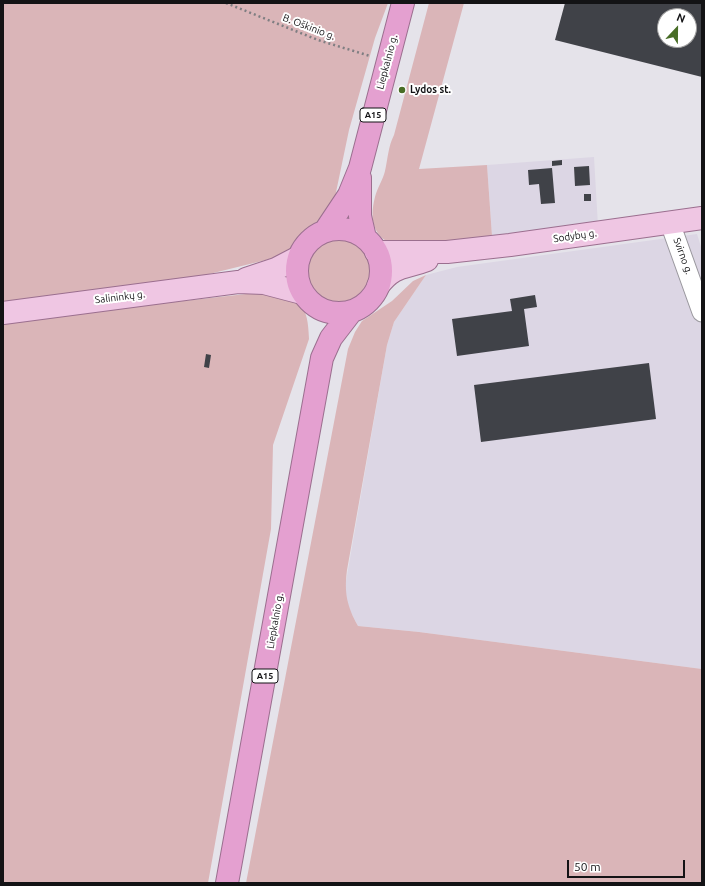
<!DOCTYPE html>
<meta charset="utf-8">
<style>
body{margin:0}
#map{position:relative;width:705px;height:886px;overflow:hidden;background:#e5e3ea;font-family:Ubuntu,sans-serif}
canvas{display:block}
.frame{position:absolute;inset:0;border:4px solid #131315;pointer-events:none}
.north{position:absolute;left:657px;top:8px;width:40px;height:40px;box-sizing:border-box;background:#fff;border:1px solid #a1a1a1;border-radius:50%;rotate:22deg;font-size:11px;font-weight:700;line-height:16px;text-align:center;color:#131315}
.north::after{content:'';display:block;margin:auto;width:14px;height:18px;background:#486d26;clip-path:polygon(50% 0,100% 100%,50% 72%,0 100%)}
.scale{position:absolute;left:567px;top:860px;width:118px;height:18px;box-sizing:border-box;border:2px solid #131315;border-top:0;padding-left:5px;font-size:12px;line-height:14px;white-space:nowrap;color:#131315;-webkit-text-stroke:3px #fff;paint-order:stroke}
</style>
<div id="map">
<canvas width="705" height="886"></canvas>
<div class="frame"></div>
<div class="north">N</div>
<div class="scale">50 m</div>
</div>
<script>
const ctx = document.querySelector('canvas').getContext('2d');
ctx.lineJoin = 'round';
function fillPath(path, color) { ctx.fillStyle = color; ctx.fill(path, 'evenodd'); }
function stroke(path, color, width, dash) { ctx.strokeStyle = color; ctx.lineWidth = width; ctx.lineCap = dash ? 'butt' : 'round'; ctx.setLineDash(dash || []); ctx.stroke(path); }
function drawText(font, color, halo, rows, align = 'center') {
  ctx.font = font + ' Ubuntu,sans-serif'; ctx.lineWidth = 4; ctx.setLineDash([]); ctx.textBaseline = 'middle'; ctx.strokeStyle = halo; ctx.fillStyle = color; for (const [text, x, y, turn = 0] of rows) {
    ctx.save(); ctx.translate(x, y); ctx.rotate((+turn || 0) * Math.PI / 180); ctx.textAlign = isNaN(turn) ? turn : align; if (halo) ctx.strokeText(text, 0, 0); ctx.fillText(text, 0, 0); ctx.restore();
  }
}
fillPath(new Path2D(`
 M594,157L598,226L492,236L487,165Z
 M697,234L702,250V669L419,632L358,626L348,607L345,587L387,345L394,322L426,275L457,267Z`), '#dcd6e4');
fillPath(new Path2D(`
 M3,3H388L375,38L349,130L335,197L329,210L304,234L292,248L283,254L266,260L201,276L3,302Z
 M429,3H464L419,169L487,165L492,236L398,246C373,239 369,220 375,197C377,188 383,180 385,171C388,158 388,147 394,135Z
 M306 270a32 32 0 1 1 64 0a32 32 0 1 1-64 0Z
 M426,275L394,322L387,345L347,570C344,593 347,606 358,626L419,632L702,669V883H246L348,349L355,332L362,321L392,301L413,281Z
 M273,291C302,303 308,305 309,339L273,445L271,529L208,883H3V321Z`), '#dab5b8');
fillPath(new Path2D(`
 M565,3H702V77L555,40ZM665,16H689V40H665Z
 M562,160V165L552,166V161Z
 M589,166L590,185L575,186L574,167Z
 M552,168L555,203L541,204L539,184L529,185L528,170Z
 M584,194H591V201H584Z
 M535,295L537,307L524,309L529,346L457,356L452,319L512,311L510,299Z
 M206,354L211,355L209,368L204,367Z
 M649,363L656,419L481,442L474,385Z`), '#404248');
const minor = new Path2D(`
 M670,223L702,312`);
const major = new Path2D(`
 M376,252H447L510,245L702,218
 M246,279L276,269L299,257
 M378,286C395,264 404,269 427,260
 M3,313L238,282L264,283L302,293`);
const highway = new Path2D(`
 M360,178V216L365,238
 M297 271a42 42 0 1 1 84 0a42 42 0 1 1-84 0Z
 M325,231L349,195L360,168L403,3
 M227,883L322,358L331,338L351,312`);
stroke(minor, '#9a989e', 21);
stroke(major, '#9b6f8f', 24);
stroke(highway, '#9b6f8f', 24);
stroke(new Path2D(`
 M226,3L318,40L370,56`), '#7f7e82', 2.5, [2, 3]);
stroke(minor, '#fff', 19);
stroke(major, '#efc6e3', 22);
stroke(highway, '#e4a0d0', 22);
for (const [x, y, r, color] of [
 [402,90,4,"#486d26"]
]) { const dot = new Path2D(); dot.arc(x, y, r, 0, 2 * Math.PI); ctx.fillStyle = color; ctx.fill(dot); stroke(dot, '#fff', 1.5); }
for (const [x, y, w] of [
 [373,115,26],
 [265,676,26]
]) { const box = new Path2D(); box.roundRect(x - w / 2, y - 7, w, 14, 3); ctx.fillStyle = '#fff'; ctx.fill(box); stroke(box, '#131315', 1); }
drawText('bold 9px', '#131315', null, [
 ["A15",373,115],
 ["A15",265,676]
]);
drawText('10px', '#131315', '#fff', [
 ["B. Oškinio g.",309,27,21],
 ["Liepkalnio g.",387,62,-75],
 ["Sodybų g.",575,236,-8],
 ["Svirno g.",683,256,70],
 ["Salininkų g.",120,297,-7],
 ["Liepkalnio g.",275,621,-80]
]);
drawText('bold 10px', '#131315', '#fff', [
 ["Lydos st.",410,90]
], 'left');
</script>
